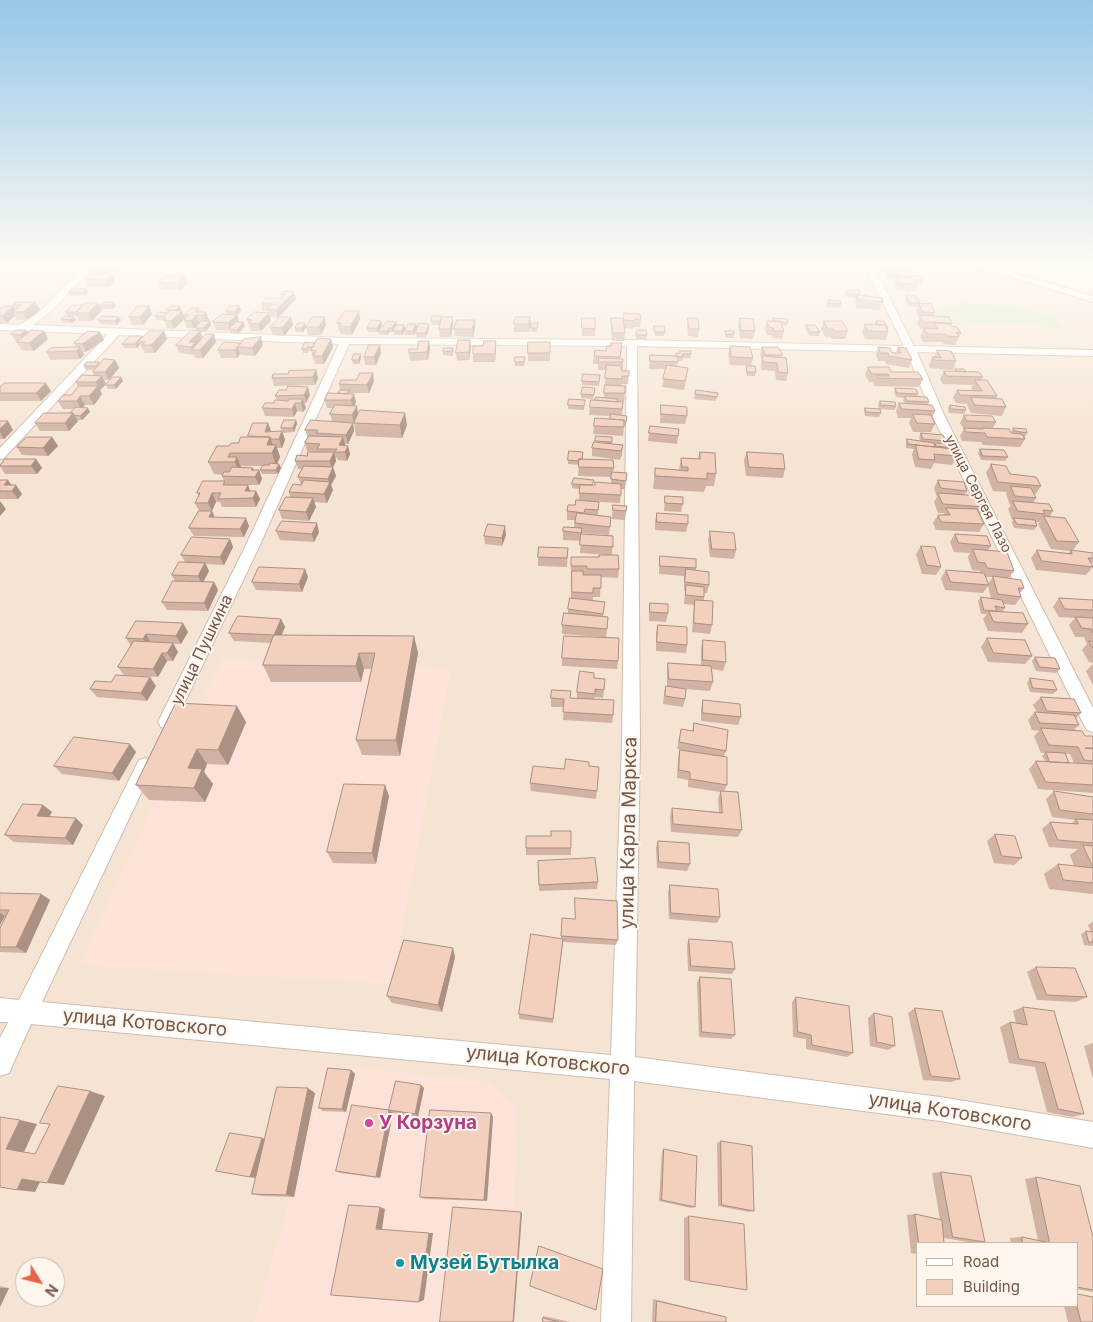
<!DOCTYPE html>
<meta charset="utf-8">
<style>
body{margin:0}
#map{position:relative;width:1093px;height:1322px;overflow:hidden;background:#fdf3e6;font-family:Inter,sans-serif}
canvas{display:block}
.legend{position:absolute;left:916px;top:1242px;width:162px;height:65px;box-sizing:border-box;background:#fff7ed;border:1px solid #c9b7ac;margin:0;padding:6px 9px;list-style:none;font-size:15px;color:#77574a}
.legend li{display:flex;align-items:center;gap:10px;height:25px}
.legend b{width:25px;border:1px solid #c9b7ac}
.north{position:absolute;left:15px;top:1257px;width:50px;height:50px;box-sizing:border-box;background:#fff7ed;border:1px solid #c9b7ac;border-radius:50%;rotate:126deg;font-size:14px;font-weight:700;line-height:20px;text-align:center;color:#77574a}
.north::after{content:'';display:block;margin:auto;width:18px;height:22px;background:#e8634a;clip-path:polygon(50% 0,100% 100%,50% 72%,0 100%)}
</style>
<div id="map">
<canvas width="1093" height="1322"></canvas>
<ul class="legend">
<li><b style="height:6px;background:#fff"></b>Road</li>
<li><b style="height:14px;background:#f3cfbd"></b>Building</li>
</ul>
<div class="north">N</div>
</div>
<script>
const ctx = document.querySelector('canvas').getContext('2d');
ctx.lineJoin = 'round';
function fillPath(path, color) { ctx.fillStyle = color; ctx.fill(path, 'evenodd'); }
function stroke(path, color, width, dash) { ctx.strokeStyle = color; ctx.lineWidth = width; ctx.lineCap = dash ? 'butt' : 'round'; ctx.setLineDash(dash || []); ctx.stroke(path); }
function drawText(font, color, halo, rows, align = 'center') {
  ctx.font = font + ' Inter,sans-serif'; ctx.lineWidth = 4; ctx.setLineDash([]); ctx.textBaseline = 'middle'; ctx.strokeStyle = halo; ctx.fillStyle = color; for (const [text, x, y, turn = 0] of rows) {
    ctx.save(); ctx.translate(x, y); ctx.rotate((+turn || 0) * Math.PI / 180); ctx.textAlign = isNaN(turn) ? turn : align; if (halo) ctx.strokeText(text, 0, 0); ctx.fillText(text, 0, 0); ctx.restore();
  }
}
fillPath(new Path2D(`
 M0,262H983L1084,291L1093,288V1322H0ZM917,1243H1077V1306H917ZM25,1267H55V1297H25Z`), '#f5e4d4');
fillPath(new Path2D(`
 M222,658L451,668L392,984L79,965Z
 M326,1065L487,1081L517,1107L510,1322H254L314,1116Z`), '#fde2da');
fillPath(new Path2D(`
 M962,303C989,303 1051,306 1067,330L1030,325L945,321L940,312L941,308Z`), '#d6ebc4');
const minor = new Path2D(`
 M89,262H97L53,310L33,325L345,338L632,340L904,346L863,262H871L914,346L1093,350V356L917,352L945,417L1093,708V732L1087,730L1084,725L933,417L907,352L637,346L640,742L635,1057L940,1097L1093,1122V1148L940,1121L634,1081L631,1322H601L610,1079L31,1024L9,1073L0,1076V1038L8,1022H0V998L19,1000L139,760L145,758L151,760L154,766L42,1002L611,1055L622,742L627,346L349,344L259,547L173,727L167,729L161,727L158,722L245,547L339,344L119,335L4,458L0,459V448L108,334L0,330V324L19,325L37,314Z
 M964,262H976L1093,296V302Z`);
stroke(minor, '#d1bcae', 2);
fillPath(minor, '#fff');
fillPath(new Path2D(`
 M526,262H535L534,266L529,265V263H526Z
 M874,262H884L883,264H875Z
 M886,262H901L902,264L899,271L889,269Z
 M117,263L120,270L117,273L103,274L115,281L109,287H88L85,279L92,274L89,267Z
 M886,271L911,276L923,280L922,284L917,283L918,284L915,292L897,290L894,284L896,279L887,278L885,275Z
 M184,276L187,283L181,290L162,289L159,282Z
 M86,289L88,292L85,295L71,296L69,292Z
 M284,291L296,299L278,318L270,317L271,321L261,331H251L247,319L268,313V311H263L261,303L281,299L282,298L281,294Z
 M846,291L860,294V296L883,302L880,310L856,308L855,303L856,298L846,297L845,295Z
 M906,295L920,303L935,313L933,316L952,323L951,326L961,333L955,345L944,344L942,342H923L920,336L923,330L920,329L917,323L919,318L916,310L918,307H909L905,299Z
 M828,300L841,304L840,308L827,307V304Z
 M35,302L40,310L27,320H17L15,316L7,323L0,324V309L13,306L15,310L13,305Z
 M98,303L102,310L92,321H79L77,316H69L76,320L72,323H63L61,319L68,316L66,312L83,305Z
 M100,305H116L113,309H102Z
 M180,306L181,310L180,311H182L185,318L174,329L167,328L164,320H157L155,316L167,313L166,310Z
 M239,306L241,310L237,315L239,322H243L245,326L238,334L231,333L230,331L216,330L213,322L227,314L226,311Z
 M199,308L201,312L209,320L208,321H210L211,325L205,332H201L203,337L216,342L203,358H195L194,355L179,353L176,345L196,331L195,328H187L184,320L185,319L184,315Z
 M359,311L360,319L352,335L341,334L340,331H339L337,323Z
 M624,313L641,319L640,327H633V329L624,328L625,333L624,341H612L611,326V318L623,321Z
 M152,314L143,325H132L129,317Z
 M291,317L293,325L284,336L273,335L270,327Z
 M442,317L453,325L451,337H440L439,329L440,325H432L431,321Z
 M530,317L531,325L529,332H514V324Z
 M582,318H595V336H582Z
 M688,318L699,329L698,337L688,336L687,325Z
 M740,318L755,331L753,339L740,338L738,326Z
 M773,318L788,323L787,326H782L784,331L782,339L772,338L771,335H767L765,329L767,321H772Z
 M98,320H121L117,325L100,324Z
 M381,321L382,325L379,329L396,322L397,325H404L405,329L403,335H394V331L393,332H389L388,335L379,334L378,331V332H368L367,328Z
 M824,321L848,331L845,339H832L830,337H825L821,329Z
 M876,321L888,328L887,330L888,332L886,340L865,339L862,332L865,324L875,325Z
 M305,323L306,327L303,332H296L295,328Z
 M416,324L417,328L414,335H405V331Z
 M429,324V328L426,337H417L416,333Z
 M326,325L321,335H308L306,327Z
 M806,325L820,332L819,336H810L805,329Z
 M654,326L665,332L664,336H655Z
 M538,327L537,332H531V328Z
 M475,328L473,337L455,336L454,329Z
 M26,330L28,334L44,331L48,339L34,351L22,350L11,334Z
 M164,331L167,339L155,353H145L140,344L137,348H124L122,344L142,336L143,338Z
 M725,331L734,334V338H725Z
 M100,332L104,340L86,352H83L84,355L80,359L51,360L46,352L76,347L74,343Z
 M636,335H647L646,339H636Z
 M331,339L333,347L324,364H315L311,351H309L308,353H303L302,349L315,343Z
 M470,340L471,348L469,360L457,361L456,353Z
 M429,341L430,349L428,360L410,361L409,353L417,349Z
 M496,341L495,362H473V354Z
 M528,342H550V361H528Z
 M622,343L620,359L623,362V370H621L629,371L628,384H621V385L625,393L624,402L617,401L623,402L622,415L627,416L625,426H624L623,436L593,434L595,418L610,419L611,416L589,415L590,407L595,400L604,398L606,370H598V364H593L594,356L606,351L611,346Z
 M241,344L263,345L255,356L241,355L240,354L237,358H221L218,350Z
 M380,345L381,353L376,365H365L364,357Z
 M730,346L753,358L751,366L730,365L728,354Z
 M762,347L783,355L782,358L788,373L786,381L776,380L775,371L761,370V364L762,359L760,355Z
 M878,347L892,353H896L898,347L912,360L909,368L886,364L885,361H878L876,355Z
 M453,348L454,352L453,356L443,355V351Z
 M937,350L956,361L953,370L930,368L929,365L932,357H934Z
 M680,351L691,354L690,358H683L682,361H678L677,367L687,376L684,390L662,387L666,369H649L650,355L676,356V353H680Z
 M361,358L359,364H353L352,360Z
 M115,360L119,368L109,380H104L106,384L100,390L102,394L94,405H85L83,407L88,408L90,412L82,420H77L78,421L69,431H40L35,423L70,413L74,409H63L58,401L71,395L78,387L76,382L94,376L93,372L94,370H86L84,366Z
 M525,361L524,366H515V362Z
 M747,366L756,372L755,376H747L746,370Z
 M868,367L891,372L923,379L919,387L875,386L873,384L874,382H869L865,375Z
 M955,369L983,377L981,380L997,396L996,399L1006,407L1002,416L971,413L967,405L968,404L956,403L953,398L957,390H973L971,388L973,385L943,384L940,379L944,371H954Z
 M316,370L318,378L315,385L274,386L272,378L288,374Z
 M600,375L599,386L582,385V381Z
 M123,381L116,389H108L106,385Z
 M374,381L369,393H350L356,402L354,406L358,413L407,425L402,438L356,436L354,423H353L354,431L348,444H345V446H348L350,454L347,461L338,460L337,458H335L336,461L333,467L336,476L331,485L333,490L327,503L314,502L316,507L309,521L282,519L279,510L290,497L289,492L301,485L298,477L302,469H298L295,461L307,456L318,452L307,451L305,443L308,438L305,430L332,421L330,414L333,408H327L325,400L338,394L340,390L339,384Z
 M0,387L51,391L41,401H0Z
 M595,388L593,399L581,398V394Z
 M895,388L918,394L917,397L929,402L928,404L935,411L932,418L935,424L931,432H913L909,423L911,418H898L896,411L899,403H904L903,400L904,398L896,397L894,392Z
 M279,390L310,395L306,403H304L306,408L303,412L297,411L294,417L265,416L262,408L274,403L277,400L275,396Z
 M696,390L718,393L716,401L694,399Z
 M585,400L584,410L568,409V405Z
 M880,401L896,406L895,410L879,409L878,405Z
 M661,405L687,416L685,424L660,423Z
 M950,405L966,410L964,414L949,413L948,409Z
 M865,408L881,413L879,417L865,416L864,412Z
 M964,415L996,422L993,428L1012,433L1011,432L1013,428L1027,433L1025,437H1024L1025,439L1020,447L983,445L981,442L962,441L960,436L964,429L960,423Z
 M296,420L297,424L294,432L283,433L285,440L282,448H277L280,457L277,464L281,468L278,474H262L260,470L262,466H241V467L253,470H259L262,479L259,485H248L250,491H256L260,499L256,507H222L220,502H216L212,511L214,517L249,526L244,537L194,536L189,528L199,511L195,503L199,496L197,493L224,481L222,476L223,475L214,474L208,462L229,446L238,443L268,423L271,431H282L281,428Z
 M0,421H8L13,430L4,439H0Z
 M650,426L679,429L677,444L648,441Z
 M921,433L946,441L944,443L952,448V449L956,456L952,465L934,463L931,469L915,467L912,454L914,449L906,448V443L907,439L920,441L919,437Z
 M52,437L58,446L48,456L22,455L17,447Z
 M612,437V444L623,445L622,454L620,460L592,456V448Z
 M980,449L1008,457L1005,461L981,460L978,453Z
 M700,452L716,474L714,486H706L704,492L653,489L655,468L679,470L681,458L698,459Z
 M747,452L785,469L783,478L746,476L744,460Z
 M36,459L42,468L37,474H5L0,466V465Z
 M583,459L614,468L613,472L627,473L625,489H621L620,503L599,502L598,515L611,517L609,535L582,533V534L613,536L612,555L619,569L618,578L601,577L600,597H593V601L605,602L603,616L608,617L606,638L618,661L617,669L562,666V658L602,637L562,634V625L568,613V609L571,598L572,574H571V557H599L608,555L580,553L581,541L563,540V531L574,528L575,520H567V511L575,505L579,500V489L572,488V484L593,485L611,483V477L578,476L579,465L568,464V460Z
 M991,464L1010,474L1041,486L1035,495L1034,494L1036,498L1033,503L1053,511L1050,516L1079,542L1073,550L1093,554V562L1091,564L1093,567L1086,575L1036,570L1031,558L1037,550L1068,553L1070,551L1051,549L1038,524L1042,519L1039,522H1035L1037,526L1034,530L1014,528L1012,523L1013,520H1012L1008,509L1011,505H1010L1006,494L1007,492L993,491L986,473Z
 M0,480L12,485L22,494L18,499H0Z
 M938,480L967,491L964,495L985,507L980,515L984,524L979,532L936,530L933,523L938,515H943L944,513H938L934,502L937,497L934,488Z
 M665,496L683,504L681,512L664,511Z
 M613,505L627,506L625,520L612,519Z
 M657,513L688,524L686,532L655,530V521Z
 M276,531L319,532L314,542L280,540Z
 M710,531L736,550L734,559L710,557L708,540Z
 M955,534L991,546L988,550L1014,571L1008,579L1024,588L1020,593L1021,597L1015,605L1003,604L1005,608L1002,612L1028,624L1022,633L988,631L983,619L987,614H981L978,601L981,597L991,599L988,586L983,593L945,590L941,578L946,570L980,572V571L972,570L968,557L970,553L954,552L950,542ZM985,577H993L988,584Z
 M506,535L502,546L485,544L484,536Z
 M230,539L233,547L224,565L206,564L209,571L204,581L214,582L218,590L208,611L167,610L162,602L175,581L172,575L185,562L181,555Z
 M921,546L941,567L936,575L922,574L916,554Z
 M568,548L567,567L538,566V557Z
 M660,556L696,568V570L709,585L707,593H704V600L712,625L710,634L692,632L694,605L684,604L685,591H684V576L659,574V565Z
 M308,577L302,592L256,590L252,582Z
 M1059,598L1093,600V663L1089,662L1082,650L1087,644L1084,637H1075L1069,625L1075,618L1059,617L1053,607Z
 M650,603L668,613L666,622L649,621V611Z
 M281,619L285,627L281,635L414,636L418,653L400,756L362,755L356,740L372,669H364L361,682H271L263,665L271,643L234,641L229,633Z
 M136,621L188,632L181,644H173L178,652L173,661H167L158,677L124,675L118,667L131,646L126,638Z
 M658,625L687,645L686,653L656,651V633Z
 M987,638L1032,656L1025,664L988,662L981,647Z
 M703,640L726,662L723,671L712,669L713,682L710,691L684,689L685,699L683,707L663,704L664,694L666,686H667V671L668,663L701,665V648Z
 M1035,657L1060,669L1056,673L1036,671L1032,661Z
 M1093,664V685L1086,671Z
 M594,678L604,690L603,698L595,697L594,699L613,715L612,723L563,720L564,707H551V698H577V692Z
 M1030,678L1057,690L1053,694L1030,692L1027,683Z
 M156,686L147,701L97,697L90,689Z
 M1041,697L1081,713L1076,718L1079,725L1074,730L1085,736H1093V793L1038,789L1029,769L1036,761H1045L1042,756L1045,753H1041L1034,736L1039,731L1032,730L1028,720L1035,712H1037L1033,705ZM1066,754H1070L1074,763H1069Z
 M703,700L741,717L738,725L701,721V709Z
 M176,703L246,722L228,765L207,764L204,772L213,784L205,802L149,800L136,785Z
 M694,723L726,751L724,756L727,785L724,791L742,830L738,837L671,832L670,816L672,808L719,812L718,799L720,792L688,787V780L677,778L678,758L680,750H682L677,749L681,729L692,731Z
 M136,752L119,781L62,774L54,766Z
 M589,766L597,791L596,799L531,791L530,783L564,769Z
 M1054,791L1093,797V894L1049,889L1044,874L1058,864L1074,866L1070,855L1078,849L1049,847L1042,829L1050,822L1071,824L1075,820L1052,817L1046,799Z
 M389,796L376,864L333,863L327,852Z
 M43,805L52,812L49,816L83,825L73,845L14,842L5,835Z
 M995,834L1022,858L1014,865L994,863L987,841Z
 M658,841L690,864L687,871L657,868L656,848Z
 M526,848H571V855H526Z
 M538,861L598,882L597,889L539,891Z
 M670,885L720,917L717,923L669,919L668,892Z
 M0,893L41,894L50,900L26,953L0,952V928L6,916H5L0,925Z
 M562,918L618,940L616,945L563,942L553,1023L519,1019V1014L561,939Z
 M1093,922V946L1084,945L1081,934L1086,931L1091,932L1088,925Z
 M689,939L735,969L732,974L688,971L687,945Z
 M453,948L455,957L442,1012L392,1003L387,996Z
 M1036,967L1087,997L1076,1002L1037,1000L1027,972Z
 M700,977L735,1035L731,1039L699,1037L697,982Z
 M796,997L853,1053L847,1057L806,1049V1039L793,1037L792,1002Z
 M1023,1007L1084,1114L1072,1117L1047,1112L1035,1067L1009,1063L1000,1027L1010,1022L1016,1023L1013,1011Z
 M915,1008L960,1079L951,1082L923,1080L908,1013Z
 M874,1013L895,1046L888,1050L870,1046L868,1018Z
 M1093,1043V1079L1084,1046Z
 M351,1070L355,1074L346,1112L323,1111L319,1108Z
 M424,1088L418,1117L393,1113L389,1110Z
 M315,1093L294,1197L262,1196L252,1194L256,1178L216,1171L262,1138L265,1139Z
 M389,1110L393,1113L380,1178L340,1173L336,1171Z
 M493,1117L487,1201L424,1199L420,1197Z
 M721,1141L754,1211L749,1212L718,1206L717,1143Z
 M664,1149L695,1207L691,1208L659,1201L662,1151Z
 M941,1172L985,1242L974,1243L944,1238V1243H917V1254L911,1253L907,1215L915,1214L940,1220L932,1173Z
 M1036,1177L1093,1237V1292L1077,1289V1243H1011L1010,1238L1022,1237L1038,1241L1025,1179Z
 M689,1216L690,1281L684,1280V1218Z
 M0,1286L9,1288L0,1307Z
 M653,1299L719,1315L726,1317V1322H652Z
 M1064,1306H1077L1093,1322H1068Z
 M543,1316L571,1322H543Z`), '#d1b2a3');
fillPath(new Path2D(`
 M117,263L120,270L117,273L114,266Z
 M112,274L115,281L109,287L105,280Z
 M184,276L187,283L181,290L178,282Z
 M86,289L88,292L85,295L83,292Z
 M294,292L296,299L278,318L276,310Z
 M35,302L40,310L27,320L23,312Z
 M114,302L116,305L113,309L111,305Z
 M98,303L102,310L92,321L88,313Z
 M13,306L17,312H13L15,316L7,323L2,316Z
 M149,306L152,314L143,325L140,317Z
 M180,306L181,310L177,314L176,310Z
 M239,306L241,310L237,315L239,322L230,329L228,323L236,315L235,312Z
 M182,311L185,318L174,329L171,321Z
 M359,311L360,319L352,335L350,327Z
 M206,312L209,320L206,323L203,315Z
 M269,313L271,321L261,331L258,324Z
 M196,315L199,323L194,328L191,321Z
 M74,317L76,320L72,323L70,320Z
 M119,317L121,320L117,325L115,321Z
 M291,317L293,325L284,336L282,328Z
 M325,317L326,325L321,335L319,327Z
 M453,317V325L451,337L450,329Z
 M530,317L531,325L529,332V324Z
 M475,320V328L473,337L472,329Z
 M210,321L211,325L205,332L203,328Z
 M381,321L382,325L378,332L377,328Z
 M243,322L245,326L238,334L237,330Z
 M396,322L397,326L393,332L392,328Z
 M305,323L306,327L303,332L302,328Z
 M416,324L417,328L414,335L413,331Z
 M429,324V328L426,337V333Z
 M404,325L405,329L403,335L402,331Z
 M389,328V332L388,335L387,331Z
 M26,330L30,338L25,343L20,335Z
 M44,331L48,339L34,351L29,343Z
 M164,331L167,339L155,353L151,345Z
 M200,331L203,339L192,350L189,342Z
 M100,332L104,340L86,352L82,344Z
 M214,334L216,342L203,358L200,350Z
 M142,336L144,340L139,341L140,344L137,348L135,344Z
 M261,337L263,345L255,356L252,348Z
 M331,339L333,347L324,364L322,356Z
 M470,340L471,348L469,360V352Z
 M429,341L430,349L428,360L427,352Z
 M496,341V349L495,362V354Z
 M240,343L242,347H238L240,354L237,358L235,350Z
 M380,345L381,353L376,365L374,357Z
 M80,347L84,355L80,359L76,351Z
 M361,354V358L359,364L358,360Z
 M115,360L119,368L109,380L105,372Z
 M316,370L318,378L315,385L313,377Z
 M373,373L374,381L369,393L367,385Z
 M102,376L106,384L100,390L96,382Z
 M121,377L123,381L116,389L114,385Z
 M46,383L51,391L41,401L36,393Z
 M98,386L102,394L94,405L89,396Z
 M308,387L310,395L306,403L304,395Z
 M354,394L356,402L353,408L351,400Z
 M80,396L85,405L81,409L77,401Z
 M303,399L306,408L303,412L301,403Z
 M295,403L297,411L294,417L292,409Z
 M357,406L358,414L354,423L352,415Z
 M88,408L90,412L82,420L80,416Z
 M73,413L78,421L69,431L65,423Z
 M405,413L407,425L402,438L400,425Z
 M296,420L297,424L294,432L293,428Z
 M8,421L13,430L4,439L0,432V429Z
 M268,423L271,431L265,432Z
 M353,423L354,431L348,444L346,435Z
 M282,431L285,440L282,448L279,439Z
 M52,437L58,446L48,456L43,448Z
 M270,437L274,448L276,445L280,457L276,466L272,453L267,445Z
 M343,437L345,445H339Z
 M348,446L350,454L347,461L345,452Z
 M334,452L336,461L333,467L336,476L331,485L333,490L327,503L324,494L329,484L328,479L332,470L330,461Z
 M237,457L242,470L240,475L235,462Z
 M36,459L42,468L37,474L31,466Z
 M279,464L281,468L278,474L276,470Z
 M253,468L256,476L259,470L262,479L259,485L255,477L251,470Z
 M8,480L14,488L16,485L22,494L18,499L12,491L4,485Z
 M248,485L251,493L248,499L245,491Z
 M256,491L260,499L256,507L253,498Z
 M212,493L216,502L212,511L208,503Z
 M313,498L316,507L309,521L306,512Z
 M0,501L6,509L0,516Z
 M212,511L216,520L209,517Z
 M246,518L249,526L244,537L240,529Z
 M317,523L319,532L314,542L312,534Z
 M505,526L506,535L502,546V538Z
 M230,539L233,547L224,565L220,557Z
 M205,563L209,571L202,584L198,576Z
 M305,569L308,577L302,592L299,584Z
 M214,582L218,590L208,611L204,603Z
 M281,619L285,627L278,644L274,635Z
 M183,623L188,632L181,644L176,636Z
 M146,634L151,643L149,647L143,639Z
 M414,636L418,653L400,756L396,740Z
 M173,643L178,652L173,661L167,653Z
 M162,653L167,661L158,677L153,669Z
 M359,653L364,669L361,682L356,666Z
 M150,677L156,686L147,701L141,693Z
 M237,706L246,722L228,765L218,750Z
 M130,744L136,752L119,781L112,773Z
 M197,749L207,764L204,772L213,784L205,802L194,788L188,768Z
 M385,785L389,796L376,864L372,853Z
 M43,805L52,812L46,823L37,816Z
 M76,818L83,825L73,845L65,838Z
 M41,894L50,900L26,953L16,947Z
 M0,913L5,916L0,925Z
 M453,948L455,957L442,1012L438,1005Z
 M351,1070L355,1074L346,1112L342,1109Z
 M421,1085L424,1088L418,1117L415,1114Z
 M308,1088L315,1093L294,1197L286,1195Z
 M90,1091L105,1096L64,1185L47,1183Z
 M389,1110L393,1113L380,1178L376,1177Z
 M491,1113L493,1117L487,1201L484,1200Z
 M20,1120L37,1124L24,1152L6,1149Z
 M262,1138L269,1140L256,1178L250,1177Z
 M22,1179L40,1182L35,1192L17,1190Z
 M380,1207L385,1209L382,1229H376Z
 M521,1212L522,1214L514,1322H513Z
 M429,1233H433L424,1300L419,1302Z
 M0,1288H9L0,1307Z`), '#aa9184');
const building = new Path2D(`
 M892,262H901L902,264Z
 M92,263H117L114,266L89,267Z
 M886,271L909,272L911,276L922,277L923,280L913,279L911,277L902,276L901,275H888Z
 M91,274H112L105,280L85,279Z
 M165,276H184L178,282H159Z
 M897,276L911,277L918,284L900,283Z
 M72,289H86L83,292H69Z
 M859,290L860,294H847L846,291Z
 M284,291L294,292L276,310L267,309L273,304L261,303L266,298L281,299L286,294H281Z
 M857,295L875,297L882,298L883,302L859,300Z
 M906,295L916,296L920,303H911Z
 M828,300L841,301V304L829,303Z
 M18,302H35L23,312H13L21,305H13Z
 M104,302H114L111,305H100Z
 M85,303H98L88,313H76Z
 M919,303L931,304L935,313L923,312Z
 M73,305H83L77,312H66Z
 M4,306H13L2,316H0V309Z
 M138,306H149L140,317H129Z
 M170,306H180L176,310H166Z
 M230,306H239L235,312L226,311Z
 M191,308H199L195,312H206L203,315H196L191,321L184,320L188,315H184Z
 M171,310L182,311L171,321L163,320L166,318L163,317Z
 M345,311H359L350,327L339,326L341,323H337Z
 M159,312L168,313L164,316H155Z
 M255,312L269,313L258,324L248,323L252,320L247,319Z
 M624,313L640,314L641,319H634V321L624,320Z
 M222,314L237,315L228,323L213,322Z
 M920,315L949,317L952,323L924,322Z
 M65,316L74,317L70,320L61,319Z
 M102,316L119,317L115,321L98,320Z
 M432,316H442L441,321H431Z
 M280,317H291L282,328L270,327Z
 M312,317H325L319,327H306Z
 M442,317H453L450,329H439Z
 M516,317H530L529,324H514Z
 M582,318H595V329L582,328Z
 M611,318H623L625,333H613Z
 M688,318H698L699,329H689Z
 M740,318L753,319L755,331L741,330Z
 M773,318L787,319L788,323L774,321Z
 M372,320L381,321L377,328H367Z
 M457,320H475L472,329H454Z
 M202,321H210L203,328H195Z
 M388,321L396,322L392,328H389L387,331H378Z
 M767,321H780L784,331H774L773,328L769,327Z
 M824,321H842L848,331H834L833,329H828Z
 M876,321H884L888,328H887L885,325H878Z
 M236,322H243L237,330L229,329Z
 M298,323H305L302,328H295Z
 M419,323L429,324L426,333H416Z
 M532,323H538L537,328H531Z
 M934,323L950,324L951,326L957,327L961,333L956,332L959,337L947,336L946,334H927L924,328L937,329Z
 M408,324H416L413,331H405Z
 M865,324L885,325L888,332L868,331Z
 M396,325H404L402,331H393Z
 M806,325H815L820,332H811Z
 M654,326H664L665,332H655Z
 M17,330H26L20,335L11,334Z
 M32,330L44,331L29,343L17,342Z
 M192,330L200,331L189,342L195,343L191,347L176,345Z
 M638,330H646L647,335H636Z
 M88,331L100,332L82,344L74,343Z
 M149,331H164L151,345H142L145,342L139,341Z
 M725,331H734V334H726Z
 M206,334H214L200,350H192Z
 M130,336H142L135,344H122Z
 M261,337L252,348L238,347L244,339Z
 M318,338L331,339L322,356H313L316,351L311,350Z
 M458,340H470L469,352L456,353Z
 M419,341H429L427,352L409,353V349H417Z
 M484,341H496L495,354H473V346H483Z
 M224,342L240,343L235,350H218Z
 M305,342L315,343L313,347H308L307,349H302Z
 M528,342H550V353H528Z
 M611,343H622L620,357L594,356L595,350L606,351L607,346H611Z
 M369,345H380L374,357H364Z
 M730,346L750,347L753,358L732,357Z
 M80,347L76,351L46,352L51,348Z
 M762,347H778L783,355H766Z
 M878,347L890,348L892,353H901L898,347L906,348L912,360L889,356L888,353H881Z
 M444,348H453L452,352L443,351Z
 M937,350L951,351L956,361L934,360L932,357L941,358Z
 M680,351H691V354H682L683,357L676,356V353H680Z
 M354,354H361L358,360H352Z
 M650,355L678,356V362L650,361Z
 M763,356L786,358L788,373L778,372L777,363L763,362Z
 M515,357H525L524,362H515Z
 M599,358L623,359V362H599Z
 M104,359L115,360L105,372H93Z
 M87,362H99L96,366H84Z
 M607,365L621,366V371H629V376H622V379L605,378Z
 M667,365L688,368L685,381L663,379Z
 M747,366H755L756,372H747Z
 M868,367H889L891,372H918L923,379L878,378L876,376H889L888,374H872Z
 M955,369H964L966,372L957,371Z
 M316,370L313,377L272,378L273,374H288L289,371Z
 M944,371L979,372L983,377L947,376Z
 M360,373H373L367,385L339,384L341,380H356Z
 M583,374L600,375L599,382L582,381Z
 M82,375L102,376L96,382H76Z
 M113,377H121L114,385H106Z
 M975,380H987L997,396L960,395L957,390L982,391Z
 M5,383H46L36,393H0V387Z
 M605,385L625,386V393H604Z
 M79,386H98L89,396H80L77,401H58L63,395H71Z
 M288,386L308,387L304,395L275,396L279,390H286Z
 M583,387L595,388L594,395L581,394Z
 M895,388L916,389L918,394L897,393Z
 M340,390H349L347,394L338,393Z
 M696,390L718,393L717,397L695,394Z
 M328,393L354,394L351,400H325Z
 M905,396L927,397L929,402L907,401Z
 M596,397L617,399V402L595,400Z
 M971,397L1002,399L1006,407L975,405Z
 M289,399H303L301,403H295L292,409L262,408L265,403H274L275,400L288,401Z
 M569,399L585,400L584,406L568,405Z
 M591,400L623,402L622,409L590,407Z
 M880,401L895,402L896,406L881,405Z
 M899,403L932,405L935,411L902,409Z
 M335,405L357,406L352,415L330,414Z
 M661,405L687,407V416L661,414Z
 M950,405L965,407L966,410L951,409Z
 M76,407L88,408L80,416L74,415L73,413H70Z
 M865,408L880,409L881,413L866,412Z
 M360,410L405,413L400,425L354,423Z
 M44,413H73L65,423H35Z
 M611,414L627,416L626,422H624V420L610,419Z
 M913,414L931,415L935,424L917,423Z
 M964,415L992,416L996,422L967,421Z
 M595,418L624,420V427L594,426Z
 M284,420H296L293,428H281Z
 M311,420L353,423L346,435L316,433L318,430H305Z
 M0,421H8L0,429Z
 M253,423H268L265,432L282,431L279,439H271L270,437L248,436Z
 M650,426L679,429L678,436L649,433Z
 M964,428L983,429L982,428L1009,429L1011,433L1022,434L1025,439L987,437L985,433L966,432Z
 M1013,428L1026,429L1027,433L1015,431Z
 M921,433L943,435L946,441L923,439Z
 M309,436L343,437L339,445L348,446L345,452H335L337,449H317L320,444L305,443Z
 M596,436L612,437V442L595,441Z
 M27,437H52L43,448L17,447Z
 M241,437H270L267,445H276L272,453H230L228,457H237L235,462H208L217,446H229L231,443H238Z
 M907,439L934,443L935,447L908,444Z
 M594,442L623,445L621,451L592,448Z
 M935,443L951,444L952,448L936,446Z
 M916,445L953,449L956,456L934,454L935,460L919,459Z
 M980,449L1004,450L1008,457L983,456Z
 M569,451L583,452L582,459H579V461L568,460Z
 M308,452H334L330,461H295L297,455L307,456Z
 M700,452L715,453L716,474L707,473V479L655,476V468L688,471V467H682L681,458L700,459Z
 M747,452L783,454L785,469L749,467Z
 M5,459H36L31,466H0Z
 M579,459L613,460L614,468L579,467Z
 M270,463L279,464L276,470H260L263,465H269Z
 M991,464L1006,466L1010,474L1036,477L1041,486L998,482Z
 M304,466L333,467L328,479L298,477Z
 M232,467L253,468L251,470H259L255,477L222,476L224,472H229Z
 M612,472L627,473L626,481L611,479Z
 M574,478L594,480L592,485L572,484Z
 M0,480H8L4,485H16L12,491H0Z
 M304,480L330,482L324,494L289,492L293,484L301,485Z
 M938,480L964,482L967,491L941,488Z
 M203,481H225L223,485H248L245,491H256L253,498L218,499L221,493H212L208,503H195L200,493H197Z
 M595,482L621,484V495L579,493L580,485H595Z
 M1011,486L1031,488L1036,498L1015,496Z
 M938,493L980,496L985,507L943,504Z
 M665,496L683,497V504L665,503Z
 M286,497L313,498L306,512L279,510Z
 M576,500L599,502L598,510L585,509L584,513L567,511L568,505H575Z
 M1013,501L1049,504L1053,511L1043,510L1045,514L1018,511Z
 M613,505L627,506L626,511L613,510Z
 M946,508L977,509L984,524L941,522L938,515H950Z
 M199,511H212L209,517L246,518L240,529L189,528Z
 M577,513L611,517L610,527L575,523Z
 M657,513L688,515V524L657,522Z
 M1044,516L1065,518L1079,542L1057,541Z
 M1014,518L1035,520L1037,526L1017,524Z
 M282,521L317,523L312,534L276,531Z
 M488,524L505,526L502,538L484,536Z
 M564,527L582,528L581,533L563,531Z
 M710,531L734,533L736,550L712,549Z
 M581,534L613,536V547L580,545Z
 M955,534L987,536L991,546L959,543Z
 M192,537L230,539L220,557L181,555Z
 M921,546L935,547L941,567L927,565Z
 M539,547L568,548L567,558L538,557Z
 M973,549L1007,552L1014,571L987,568L985,563L978,562Z
 M1037,550L1072,554L1071,550L1093,553V558H1088L1093,567L1042,561Z
 M599,555H618L619,569H587V566H571V557H599Z
 M660,556L696,559V568L660,566Z
 M179,562L205,563L198,576L172,575Z
 M259,567L305,569L299,584L252,582Z
 M686,569L709,572V585L685,582Z
 M946,570L984,573L989,585L951,582Z
 M572,571H583V575H601V588H593V593L572,592Z
 M993,576L1021,580L1024,588H1018L1021,597L998,594Z
 M173,581L214,582L204,603L162,602Z
 M686,585L704,587V597L686,595Z
 M981,597L1002,600L1005,608L995,606L997,611L984,610Z
 M570,598L605,602L603,614L568,609Z
 M1059,598L1093,600V610L1065,609Z
 M695,600L713,601L712,625L694,623Z
 M650,603L668,604V613L650,612Z
 M989,611L1023,613L1028,624L994,622Z
 M564,613L608,617L607,629L562,625Z
 M238,616L281,619L274,635L229,633Z
 M1076,617L1093,618V633L1091,629L1082,628Z
 M136,621L183,623L176,636L146,634L143,639L126,638Z
 M658,625L687,627V645L657,642Z
 M274,635L414,636L396,740H356L375,653H359L356,666L263,665Z
 M564,636L619,638L618,661L562,658Z
 M987,638L1025,640L1032,656L994,653Z
 M703,640L725,642L726,662L703,660Z
 M134,641L173,643L167,653H162L153,669L118,667Z
 M1089,641L1093,642V648Z
 M1035,657L1055,658L1060,669L1040,667Z
 M668,663L711,666L713,682L669,679Z
 M580,671L594,673V678L605,679L604,690L595,689V694L577,692Z
 M116,675L150,677L141,693L90,689L95,681L111,682Z
 M1030,678L1053,681L1057,690L1033,688Z
 M666,686L686,689L685,699L665,696Z
 M552,690L571,691L570,698L614,700L613,715L563,712L564,699L551,698Z
 M1041,697L1074,699L1081,713L1047,711Z
 M703,700L740,704L741,717L703,713Z
 M176,703L237,706L218,750L197,749L188,768L202,769L194,788L136,785Z
 M1035,712L1074,715L1079,725L1040,723Z
 M694,723L728,730L726,751L679,742L681,729L693,731Z
 M1041,728L1082,731L1085,736H1093V748H1085L1093,749V761L1084,760L1078,747L1049,745Z
 M74,737L130,744L112,773L54,766Z
 M680,750L727,757V785L690,779V772L679,770Z
 M1046,752L1065,753L1069,763L1050,762Z
 M566,759L589,762V766L599,767L597,791L530,783L533,766L564,769Z
 M1036,761L1093,764V785L1046,782Z
 M344,784L385,785L372,853L327,852Z
 M721,791L738,792L742,830L673,824L672,808L722,813Z
 M1054,791L1093,797V814L1060,810Z
 M23,804L43,805L37,816L76,818L65,838L5,835Z
 M1076,819L1093,820V843L1058,840L1050,822L1078,824Z
 M551,831H571V848H526V836H551Z
 M995,834L1015,836L1022,858L1002,856Z
 M658,841L689,843L690,864L659,862Z
 M1083,845L1093,846V883L1063,880L1058,864L1093,868Z
 M595,858L598,882L539,885L538,861Z
 M670,885L718,889L720,917L671,913Z
 M0,893L41,894L16,947H0V928L9,910H0Z
 M575,898L617,901L618,940L561,936L562,918L575,919Z
 M1086,931L1093,932V942H1089Z
 M531,934L563,939L553,1019L519,1014Z
 M689,939L732,942L735,969L691,966Z
 M404,940L453,948L438,1005L387,996Z
 M1036,967L1075,968L1087,997L1047,995Z
 M700,977L731,979L735,1035L702,1032Z
 M796,997L849,1006L853,1053L812,1045L811,1035L798,1032Z
 M1023,1007L1054,1011L1084,1114L1058,1109L1045,1063L1019,1059L1010,1022L1027,1025Z
 M915,1008L942,1011L960,1079L931,1076Z
 M874,1013L892,1017L895,1046L877,1042Z
 M328,1068L351,1070L342,1109L319,1108Z
 M396,1081L421,1085L415,1114L389,1110Z
 M58,1086L90,1091L47,1183L22,1179L17,1190L0,1187V1117L20,1120L6,1149L35,1154L50,1124L40,1123Z
 M277,1087L308,1088L286,1195L252,1194Z
 M352,1105L389,1110L376,1177L336,1171Z
 M430,1110L491,1113L484,1200L420,1197Z
 M230,1133L262,1138L250,1177L216,1171Z
 M721,1141L752,1146L754,1211L722,1205Z
 M664,1149L697,1156L695,1207L662,1200Z
 M941,1172L971,1176L985,1242L953,1237Z
 M1036,1177L1080,1186L1093,1237V1290L1077,1287V1243H1050Z
 M349,1205L380,1207L376,1229L429,1233L419,1302L331,1295Z
 M453,1207L521,1212L513,1322H440Z
 M915,1214L942,1220L944,1243H919Z
 M689,1216L744,1224L747,1290L690,1281Z
 M1022,1237L1050,1243H1023Z
 M539,1246L603,1269L596,1310L530,1286Z
 M1077,1294L1093,1297V1322H1081L1077,1306Z
 M657,1301L726,1317V1322H656Z
 M543,1318L559,1322H543Z`);
fillPath(building, '#f3cfbd');
stroke(building, '#aa9184', 1);
const sky = ctx.createLinearGradient(0, 0, 0, 447);
sky.addColorStop(0, '#95c7e8');
sky.addColorStop(0.59, '#fefaf4');
sky.addColorStop(1, '#fefaf400');
ctx.fillStyle = sky;
ctx.fillRect(0, 0, 1093, 447);
for (const [x, y, r, color] of [
 [369,1123,5,"#d1479c"],
 [400,1263,5,"#0f9aa8"]
]) { const dot = new Path2D(); dot.arc(x, y, r, 0, 2 * Math.PI); ctx.fillStyle = color; ctx.fill(dot); stroke(dot, '#fff7ed', 2); }
drawText('14px', '#77574a', '#fff7ed', [
 ["улица Сергея Лазо",978,494,63]
]);
drawText('16px', '#77574a', '#fff7ed', [
 ["улица Пушкина",202,650,-64]
]);
drawText('19px', '#77574a', '#fff7ed', [
 ["улица Карла Маркса",629,833,-89],
 ["улица Котовского",145,1023,5],
 ["улица Котовского",548,1061,6],
 ["улица Котовского",950,1112,9]
]);
drawText('bold 19px', '#b23c85', '#fff7ed', [
 ["У Корзуна",379,1123]
], 'left');
drawText('bold 19px', '#0d838f', '#fff7ed', [
 ["Музей Бутылка",410,1263]
], 'left');
</script>
